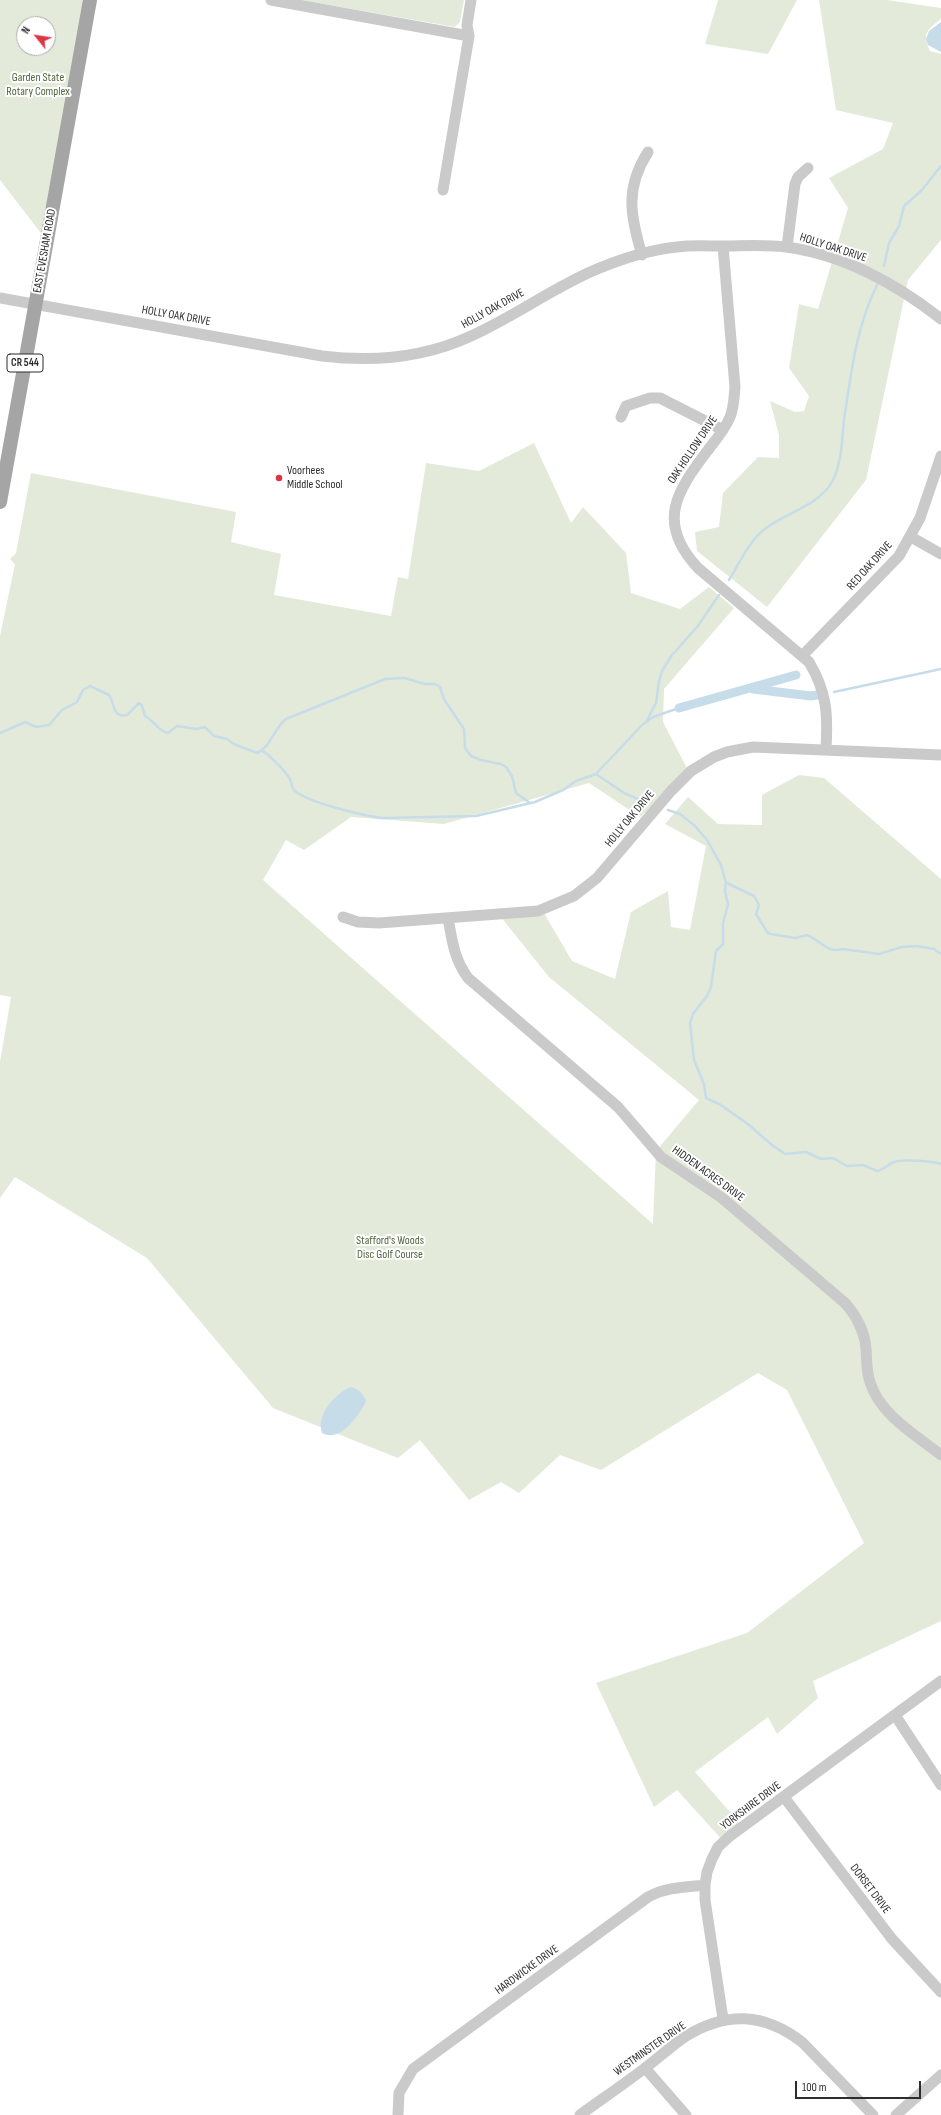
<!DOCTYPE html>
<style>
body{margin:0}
#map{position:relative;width:941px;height:2115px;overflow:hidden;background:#fff;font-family:"Sofia Sans Condensed",sans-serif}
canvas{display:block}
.north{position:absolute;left:16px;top:16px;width:40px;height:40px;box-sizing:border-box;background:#fff;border:1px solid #ababab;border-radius:50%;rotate:300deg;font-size:11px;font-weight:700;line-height:16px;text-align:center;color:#2d2d2d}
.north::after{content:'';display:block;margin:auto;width:14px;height:18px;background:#dd3544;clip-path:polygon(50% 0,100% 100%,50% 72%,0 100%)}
.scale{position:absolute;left:795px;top:2081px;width:126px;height:18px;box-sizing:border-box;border:2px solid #2d2d2d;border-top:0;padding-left:5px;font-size:12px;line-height:14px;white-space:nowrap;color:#2d2d2d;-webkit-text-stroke:3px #fff;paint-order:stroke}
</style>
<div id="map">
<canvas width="941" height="2115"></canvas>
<div class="north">N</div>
<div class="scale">100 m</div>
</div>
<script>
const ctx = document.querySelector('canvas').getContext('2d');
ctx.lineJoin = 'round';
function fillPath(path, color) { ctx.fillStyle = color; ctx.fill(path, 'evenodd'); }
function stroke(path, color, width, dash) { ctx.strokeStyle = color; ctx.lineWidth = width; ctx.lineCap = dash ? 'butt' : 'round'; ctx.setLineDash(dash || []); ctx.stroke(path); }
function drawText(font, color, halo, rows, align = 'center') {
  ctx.font = font + ' "Sofia Sans Condensed",sans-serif'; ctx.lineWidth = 4; ctx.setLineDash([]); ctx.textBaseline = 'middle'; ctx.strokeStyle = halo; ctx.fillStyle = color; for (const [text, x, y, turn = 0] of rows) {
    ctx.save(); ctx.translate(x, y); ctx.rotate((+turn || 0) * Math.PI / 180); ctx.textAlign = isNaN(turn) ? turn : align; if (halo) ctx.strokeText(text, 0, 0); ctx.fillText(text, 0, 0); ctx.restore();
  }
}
fillPath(new Path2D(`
 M0,0H90L47,241L0,180ZM24,24H48V48H24Z
 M301,0H464L460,22L455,27Z
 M718,0H797L768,54L705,44Z
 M819,0H887L941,8V19C927,30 922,33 930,51L941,54V240L908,280L866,480L767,607L697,551L695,532L719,527L723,493L758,457L779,458V435L770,401L795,412L804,411L809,396L789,368L799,304L818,309L848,208L829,178L883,149L893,123L836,110Z
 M534,443L571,523L583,507L626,553L631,593L680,609L709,587L734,608L664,689L663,722L690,774L640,817L589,783L444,824L351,817L304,850L286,840L263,880L653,1224L656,1151L699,1100L549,977L500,916L541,908L572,961L615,979L631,912L668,891L671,927L690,930L706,846L665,824L688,797L718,824L762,825V795L799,775L824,778L941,879V1621L813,1681L818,1698L777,1734L768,1717L695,1772L743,1827L725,1843L677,1790L654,1807L596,1683L747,1633L864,1543L787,1390L758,1373L601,1470L560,1455L519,1493L501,1482L469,1500L420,1440L398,1458L273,1408L147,1258L15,1177L0,1198V1062L11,997L0,995V636L15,564L10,559L16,553L31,473L236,512L231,542L281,554L274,595L391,616L398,577L408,579L426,463L479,471Z`), '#e3eada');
fillPath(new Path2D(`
 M941,22V52L928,45L926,39L929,31Z
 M350,1387C358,1388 363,1394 366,1400L365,1404C357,1417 340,1443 322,1433C316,1414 334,1395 350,1387Z`), '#c7dce9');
stroke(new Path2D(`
 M884,266L889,243L899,226L904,206L922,190L941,166
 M729,580C740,562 749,541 766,528C786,513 819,505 832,482C842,463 842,440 844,420C851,373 856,328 877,285
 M834,692L941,669
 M647,720L656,703L659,681L662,671L672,655L697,627L719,595
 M0,733L25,722L36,727L49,725L62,710L77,702L83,690L90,686L109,695C115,703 112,718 127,715L139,703L142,706L145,716C153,720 158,731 168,733L177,726L196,729L205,727L214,736L227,739L234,744L257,753C271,747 274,728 286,719L385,679L405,678L424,684H435L440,687L444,699L464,729L465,748L471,756L481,760L501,764L506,767L512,776L516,793L530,803
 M262,751C268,753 286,772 290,779C291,782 292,787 294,790C305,802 365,816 382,818L476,816L535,802L563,790L576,781L596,774L642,725L653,717L679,708
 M596,774L624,793L647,803
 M668,810L680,814L695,826L707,840L721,865L726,883L725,891L728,904L723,923V944L716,951L711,987L707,996L693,1014L690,1023L694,1060L704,1084L706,1098L721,1105L749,1125L772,1145L785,1154L806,1152L821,1159L833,1158L847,1166L863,1165L877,1171C884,1170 888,1164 894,1162C902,1159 933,1161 941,1164
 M727,883L754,896L759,905L756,914L768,933L771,934L795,938L807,935C821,940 826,954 843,949L879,954L902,947L917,946L934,949L941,954`), '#c7dce9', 2.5);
stroke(new Path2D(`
 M753,689L811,696L817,695
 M679,708L796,675`), '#c7dce9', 9);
stroke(new Path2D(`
 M271,0L469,36
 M443,190L469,36L467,25L471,0
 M723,246L735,387C734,397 734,408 730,417C725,429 716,440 708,450C676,492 656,523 698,568L809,662C827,692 828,715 826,749
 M787,247L795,184L798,177L808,168
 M642,255C630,215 625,188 648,152
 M0,298L322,356C372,362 424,358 471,336C511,318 547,292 588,273C615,261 647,250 677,247C691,245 706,246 720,246C742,246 764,244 786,247C842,254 897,284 941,319
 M621,417L626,406L650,398H660L723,430
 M911,537L941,554
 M803,655L899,556L920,518L941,456
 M343,917L358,922L379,923L538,911L574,896L597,878L671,791L691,771L714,757L727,752L753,747L941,755
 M448,918C452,940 454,959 468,978L618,1107L661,1157L722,1198L845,1303C856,1315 865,1332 866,1349C867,1360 866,1371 870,1382C880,1415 916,1435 941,1455
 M895,1715L941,1785
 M784,1797L892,1939L941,1992
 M723,2019L705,1900V1885L707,1872L712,1859L718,1847L730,1836L941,1681
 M645,2068L686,2115
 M398,2115L399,2093L413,2069L648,1897C666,1887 686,1887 705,1885
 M580,2115C602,2099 624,2084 645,2068C659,2058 672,2045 686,2036C727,2011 764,2013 802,2042L873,2115
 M896,2115L941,2075`), '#cacaca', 11);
stroke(new Path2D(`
 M0,502L90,0`), '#a5a5a5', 14);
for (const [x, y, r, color] of [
 [279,478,4,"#dd3544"]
]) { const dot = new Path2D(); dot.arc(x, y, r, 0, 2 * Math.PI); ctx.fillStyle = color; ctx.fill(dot); stroke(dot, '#fff', 1.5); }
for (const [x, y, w] of [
 [25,363,36]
]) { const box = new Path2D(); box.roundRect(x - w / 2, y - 9, w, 18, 3); ctx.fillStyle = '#fff'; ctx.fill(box); stroke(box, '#2d2d2d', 1); }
drawText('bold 11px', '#2d2d2d', null, [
 ["CR 544",25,363]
]);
drawText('12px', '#50663c', '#fff', [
 ["Garden State",38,78],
 ["Rotary Complex",38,92],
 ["Stafford's Woods",390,1241],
 ["Disc Golf Course",390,1255]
]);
drawText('12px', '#2d2d2d', '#fff', [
 ["HOLLY OAK DRIVE",833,248,18],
 ["EAST EVESHAM ROAD",45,251,-80],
 ["HOLLY OAK DRIVE",493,309,-29],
 ["HOLLY OAK DRIVE",176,316,10],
 ["OAK HOLLOW DRIVE",693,450,-56],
 ["RED OAK DRIVE",870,566,-48],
 ["HOLLY OAK DRIVE",630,819,-50],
 ["HIDDEN ACRES DRIVE",708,1174,36],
 ["YORKSHIRE DRIVE",751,1806,-37],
 ["DORSET DRIVE",870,1889,53],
 ["HARDWICKE DRIVE",527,1970,-36],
 ["WESTMINSTER DRIVE",650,2049,-35]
]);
drawText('12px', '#2d2d2d', '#fff', [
 ["Voorhees",287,471],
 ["Middle School",287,485]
], 'left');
</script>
